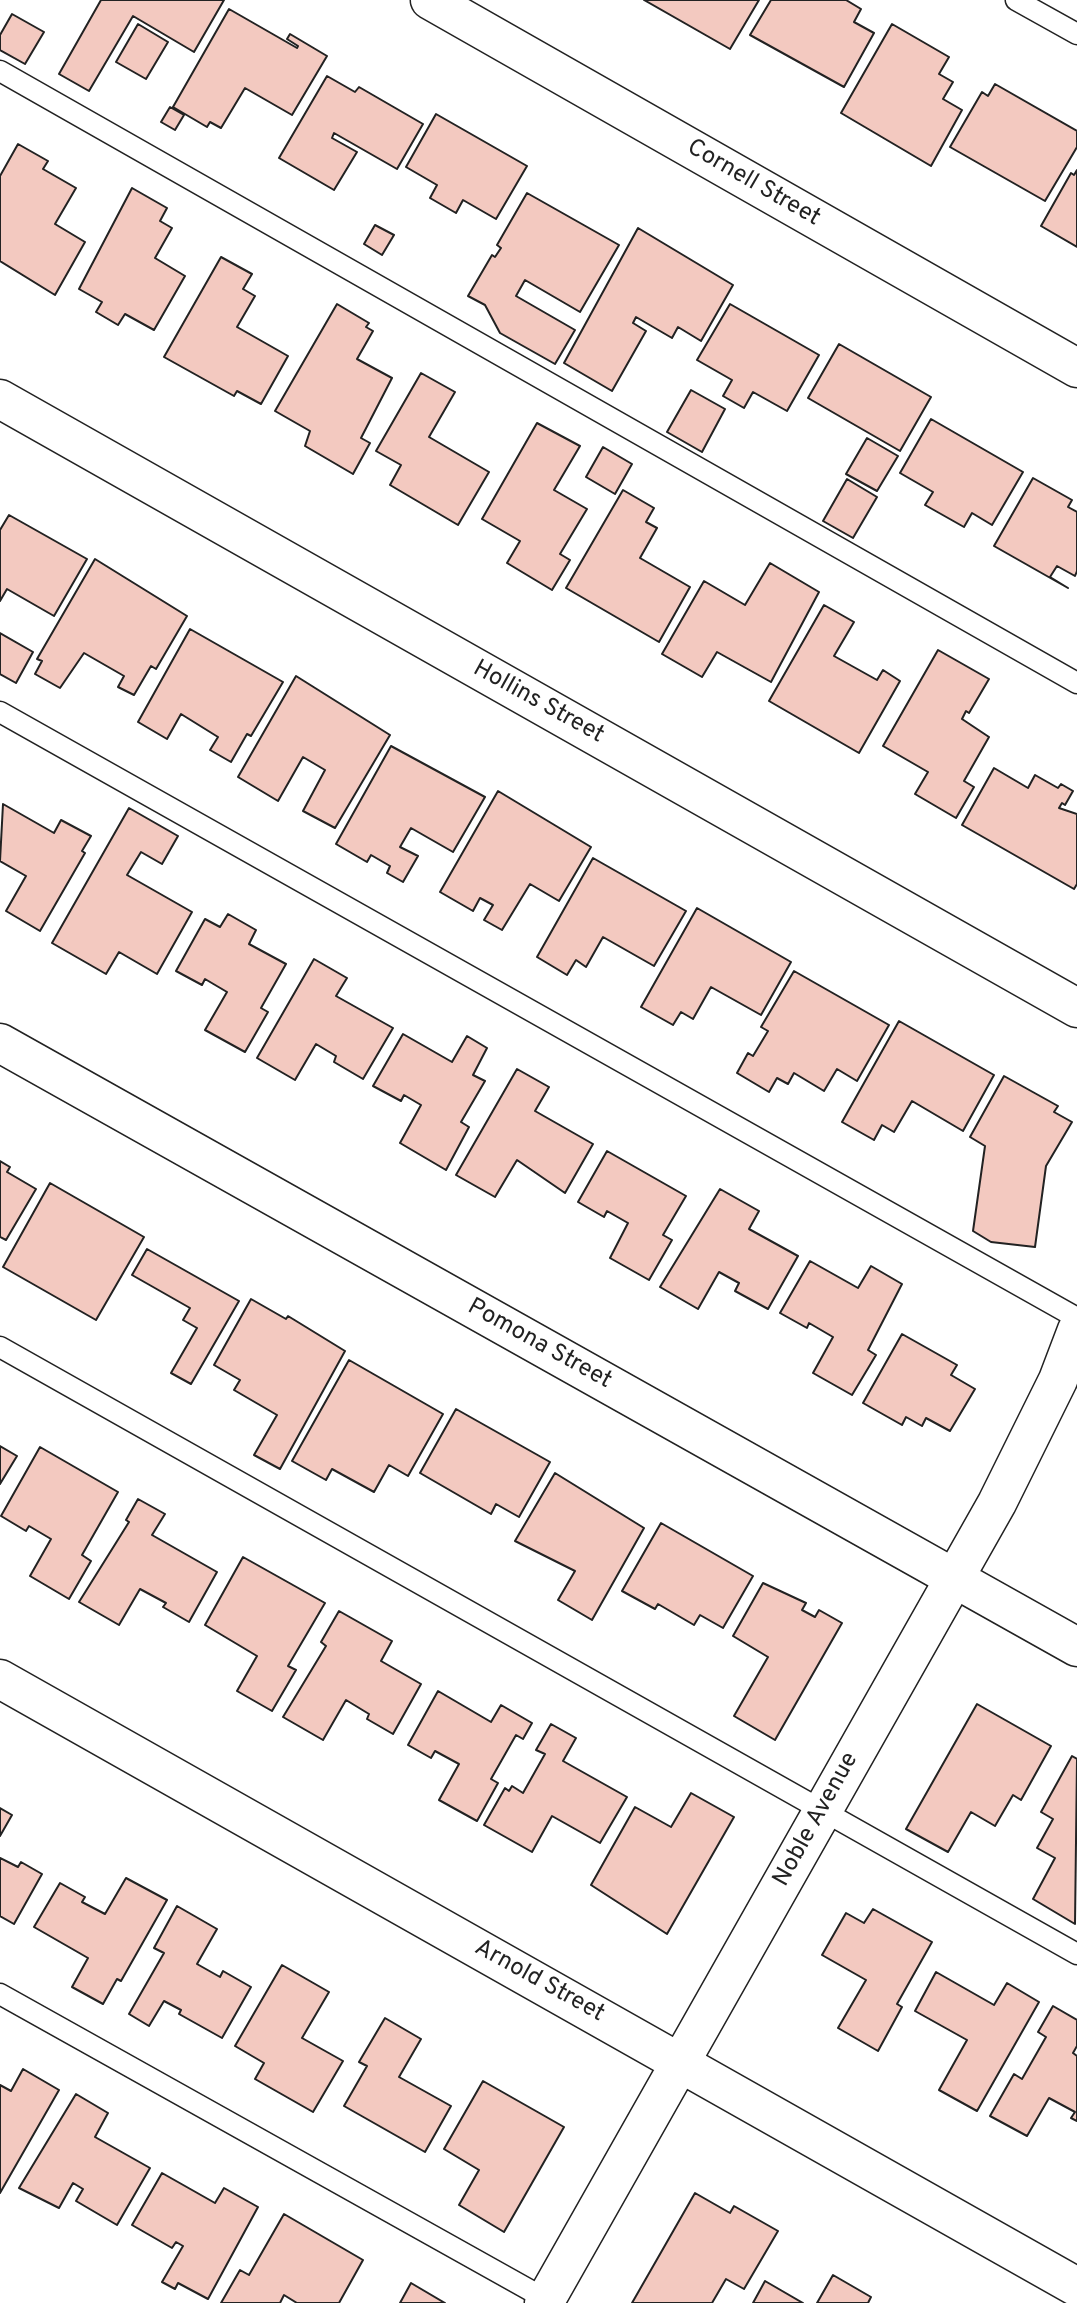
<!DOCTYPE html>
<style>
body{margin:0}
canvas{display:block;background:#fff}
</style>
<canvas width="1077" height="2303"></canvas>
<script>
const ctx = document.querySelector('canvas').getContext('2d');
ctx.lineJoin = 'round';
function fillPath(path, color) { ctx.fillStyle = color; ctx.fill(path, 'evenodd'); }
function stroke(path, color, width, dash) { ctx.strokeStyle = color; ctx.lineWidth = width; ctx.lineCap = dash ? 'butt' : 'round'; ctx.setLineDash(dash || []); ctx.stroke(path); }
function drawText(font, color, halo, rows, align = 'center') {
  ctx.font = font + ' Overpass,sans-serif'; ctx.lineWidth = 6; ctx.setLineDash([]); ctx.textBaseline = 'middle'; ctx.strokeStyle = halo; ctx.fillStyle = color; for (const [text, x, y, turn = 0] of rows) {
    ctx.save(); ctx.translate(x, y); ctx.rotate((+turn || 0) * Math.PI / 180); ctx.textAlign = isNaN(turn) ? turn : align; if (halo) ctx.strokeText(text, 0, 0); ctx.fillText(text, 0, 0); ctx.restore();
  }
}
const building = new Path2D(`
 M101,0H224L194,52L133,16L89,91L59,74Z
 M644,0H759L730,49Z
 M771,0H846L861,9L854,22L874,33L844,87L750,35Z
 M229,9L297,48L298,46L287,39L290,34L327,56L292,115L245,88L221,128L210,122L207,127L173,107Z
 M12,14L44,32L25,64L0,50V35Z
 M138,24L168,42L146,79L116,62Z
 M892,24L949,57L939,74L953,82L943,99L962,110L931,166L841,113Z
 M327,76L355,92L359,87L423,124L397,169L334,133L332,138L357,152L334,190L279,158Z
 M995,84L1077,131V147L1045,201L950,147L982,92L988,96Z
 M170,107L184,115L175,130L161,122Z
 M436,114L527,166L496,219L463,200L456,213L430,198L437,185L406,167Z
 M18,144L48,161L43,169L76,188L55,224L85,242L55,295L0,261V176Z
 M1077,170V247L1041,226L1071,173L1074,175Z
 M132,188L167,208L160,221L172,228L155,258L185,276L154,330L125,314L118,325L96,312L102,302L79,289Z
 M527,193L619,245L580,312L525,280L516,296L575,330L555,364L500,333L485,305L468,296L492,255L495,257L501,248L497,245Z
 M375,225L394,235L382,255L364,244Z
 M638,228L733,285L701,341L678,327L672,338L636,317L633,323L646,331L612,391L564,363Z
 M221,257L252,274L243,289L255,296L237,327L288,356L261,404L237,391L234,396L164,357Z
 M337,304L369,323L366,327L373,331L357,359L392,378L361,438L370,443L353,474L305,446L310,431L275,411Z
 M730,304L819,355L787,411L753,392L744,408L723,396L732,380L697,360Z
 M839,344L931,397L900,451L808,398Z
 M421,373L455,392L429,437L489,472L458,525L390,485L401,465L376,451Z
 M691,390L725,409L702,452L667,432Z
 M931,419L1023,472L992,525L972,513L964,527L925,505L933,492L900,473Z
 M537,423L580,446L554,490L587,509L560,554L570,560L552,590L507,563L520,541L482,519Z
 M867,438L898,456L877,491L846,474Z
 M603,447L632,464L615,494L586,477Z
 M1033,478L1072,500L1068,507L1077,512V571L1075,576L1057,566L1050,577L1068,588L994,546Z
 M847,479L877,497L853,538L823,521Z
 M623,490L654,508L646,522L657,528L640,558L690,587L659,642L566,588Z
 M9,515L87,559L54,616L7,589L0,601V530Z
 M95,559L187,616L156,669L151,666L134,695L118,687L124,676L84,653L60,688L35,674L42,661L37,659Z
 M770,563L819,592L771,682L717,652L702,677L662,654L704,581L745,605Z
 M824,605L854,622L834,656L877,680L883,670L900,681L859,753L769,701Z
 M190,629L283,682L251,736L247,734L231,762L210,750L218,737L181,714L167,739L138,722Z
 M0,633L33,652L16,683L0,674Z
 M938,650L989,679L969,713L966,711L962,719L989,737L964,781L974,787L956,818L915,794L928,772L883,746Z
 M296,676L390,735L335,828L303,811L325,770L303,757L278,801L238,777Z
 M391,746L485,797L453,852L411,828L400,847L418,856L403,882L387,873L390,866L371,855L367,862L336,844Z
 M994,768L1028,788L1035,775L1058,788L1061,784L1073,791L1065,805L1062,803L1059,808L1077,814V884L1074,889L962,825Z
 M498,791L591,847L559,901L530,884L502,930L484,920L493,905L480,898L473,911L440,892Z
 M3,804L54,833L61,820L91,836L82,851L85,853L40,931L6,911L26,876L0,861Z
 M129,808L178,836L162,864L141,852L127,875L192,912L157,974L119,952L106,974L52,943Z
 M593,858L686,911L654,966L603,937L586,967L576,960L567,975L537,957Z
 M697,908L791,962L761,1015L711,987L693,1019L681,1012L673,1025L641,1007Z
 M228,914L256,930L249,944L286,964L261,1008L268,1012L245,1052L205,1030L227,992L205,979L202,985L176,971L205,919L220,927Z
 M314,959L347,978L336,996L393,1028L363,1079L334,1062L336,1056L316,1044L295,1080L257,1058Z
 M794,971L889,1025L857,1081L837,1069L824,1091L794,1073L788,1084L777,1078L769,1092L737,1073L748,1053L753,1056L768,1031L761,1027Z
 M899,1021L994,1075L963,1131L912,1101L894,1132L882,1125L874,1140L842,1122Z
 M403,1034L452,1062L467,1036L487,1048L473,1075L485,1081L461,1122L469,1127L446,1170L400,1143L421,1105L404,1095L401,1101L373,1086Z
 M517,1069L549,1087L535,1111L593,1144L565,1193L517,1160L495,1197L456,1175Z
 M1004,1076L1058,1106L1054,1112L1072,1122L1046,1166L1035,1247L991,1242L973,1231L985,1146L970,1137Z
 M607,1151L686,1196L663,1235L672,1240L649,1280L610,1258L628,1223L607,1211L604,1217L578,1202Z
 M0,1161L10,1167L7,1172L36,1189L6,1240L0,1237Z
 M50,1183L144,1237L96,1320L3,1267Z
 M720,1189L759,1211L749,1229L798,1256L768,1309L735,1291L739,1283L719,1272L698,1309L660,1287Z
 M147,1249L239,1301L191,1384L171,1373L197,1328L183,1320L190,1308L132,1275Z
 M810,1261L858,1288L871,1266L902,1284L868,1350L876,1355L852,1395L813,1373L833,1337L809,1323L807,1328L780,1313Z
 M251,1299L286,1319L288,1316L345,1351L280,1469L254,1455L277,1415L234,1390L240,1380L214,1365Z
 M902,1334L957,1365L951,1375L975,1389L950,1431L926,1418L922,1426L906,1417L902,1425L863,1403Z
 M349,1360L443,1414L408,1476L389,1465L374,1492L332,1469L326,1480L292,1461Z
 M456,1409L550,1462L519,1517L496,1504L491,1514L420,1473Z
 M0,1446L17,1456L0,1484Z
 M40,1447L118,1492L82,1555L91,1561L69,1599L30,1576L51,1539L29,1526L26,1531L1,1516Z
 M555,1473L644,1528L592,1620L558,1600L575,1571L515,1541Z
 M138,1499L165,1514L152,1535L217,1572L189,1622L163,1607L166,1603L140,1589L119,1625L79,1602L129,1522L126,1520Z
 M661,1523L753,1576L723,1628L700,1615L694,1625L658,1604L655,1609L622,1591Z
 M243,1557L325,1603L288,1666L296,1670L272,1711L237,1691L257,1656L205,1625Z
 M763,1583L806,1603L802,1610L815,1617L819,1610L842,1623L775,1740L734,1716L768,1657L733,1636Z
 M339,1611L392,1641L381,1661L421,1684L393,1734L367,1719L369,1714L346,1700L323,1740L283,1717L326,1646L321,1642Z
 M438,1691L491,1722L501,1705L532,1723L523,1739L516,1735L491,1779L498,1783L477,1821L439,1800L459,1764L435,1751L431,1758L408,1745Z
 M977,1704L1051,1746L1021,1800L1013,1795L995,1826L971,1812L948,1852L906,1829Z
 M551,1724L576,1738L563,1761L627,1797L600,1843L552,1816L532,1852L484,1825L505,1788L509,1791L512,1786L523,1793L545,1754L536,1750Z
 M1072,1756L1077,1759L1075,1924L1033,1899L1055,1858L1037,1848L1053,1819L1041,1812Z
 M691,1793L734,1817L667,1934L591,1885L635,1807L671,1827Z
 M0,1808L12,1815L0,1836Z
 M0,1858L18,1867L21,1862L42,1874L14,1924L0,1916Z
 M126,1878L167,1900L121,1981L117,1979L103,2004L72,1987L88,1958L34,1927L60,1883L85,1897L82,1902L105,1914Z
 M177,1906L217,1929L197,1964L220,1977L223,1971L251,1987L222,2038L179,2014L181,2010L164,2001L149,2026L129,2014L164,1953L154,1948Z
 M873,1909L932,1942L897,2004L902,2007L878,2051L838,2028L866,1980L822,1955L846,1913L864,1923Z
 M282,1965L329,1992L302,2038L343,2061L313,2112L255,2079L264,2063L235,2046Z
 M936,1972L994,2005L1007,1983L1039,2002L977,2111L939,2090L967,2040L915,2011Z
 M1053,2006L1077,2020V2046L1073,2053L1077,2056V2121L1071,2118L1075,2112L1049,2098L1027,2136L990,2116L1014,2074L1022,2079L1046,2037L1038,2032Z
 M385,2018L421,2039L399,2077L451,2106L425,2152L344,2106L367,2066L359,2062Z
 M23,2069L59,2090L0,2193V2085L11,2091Z
 M483,2081L564,2127L504,2232L459,2205L479,2170L444,2149Z
 M76,2094L108,2113L95,2137L150,2168L117,2225L76,2201L83,2189L73,2183L59,2208L19,2188Z
 M162,2173L215,2203L224,2188L258,2207L208,2299L178,2283L175,2289L162,2282L183,2246L176,2242L172,2248L132,2225Z
 M695,2193L730,2213L734,2206L778,2231L744,2289L726,2279L712,2303H632Z
 M284,2214L363,2260L339,2303H297L284,2295L280,2303H221L240,2270L249,2275Z
 M833,2275L871,2297L868,2303H817Z
 M765,2281L803,2303H753Z
 M411,2283L445,2303H400Z`);
fillPath(building, '#f3c9c0');
stroke(building, '#222', 2);
const lane = new Path2D(`
 M1016,0L1077,34
 M0,71L1077,683
 M0,712L1077,1318
 M0,1347L1077,1954
 M0,1994L551,2302`);
const street = new Path2D(`
 M430,0L1077,368
 M0,399L1077,1008
 M0,1043L1077,1647
 M0,1679L1077,2287
 M544,2303L997,1503L1058,1380L1077,1330`);
stroke(lane, '#222', 23);
stroke(street, '#222', 41);
stroke(lane, '#fff', 20);
stroke(street, '#fff', 38);
drawText('24px', '#222', '#fff', [
 ["Cornell Street",753,184,30],
 ["Hollins Street",538,703,29],
 ["Pomona Street",539,1345,29],
 ["Noble Avenue",817,1820,-61],
 ["Arnold Street",539,1982,29]
]);
</script>
